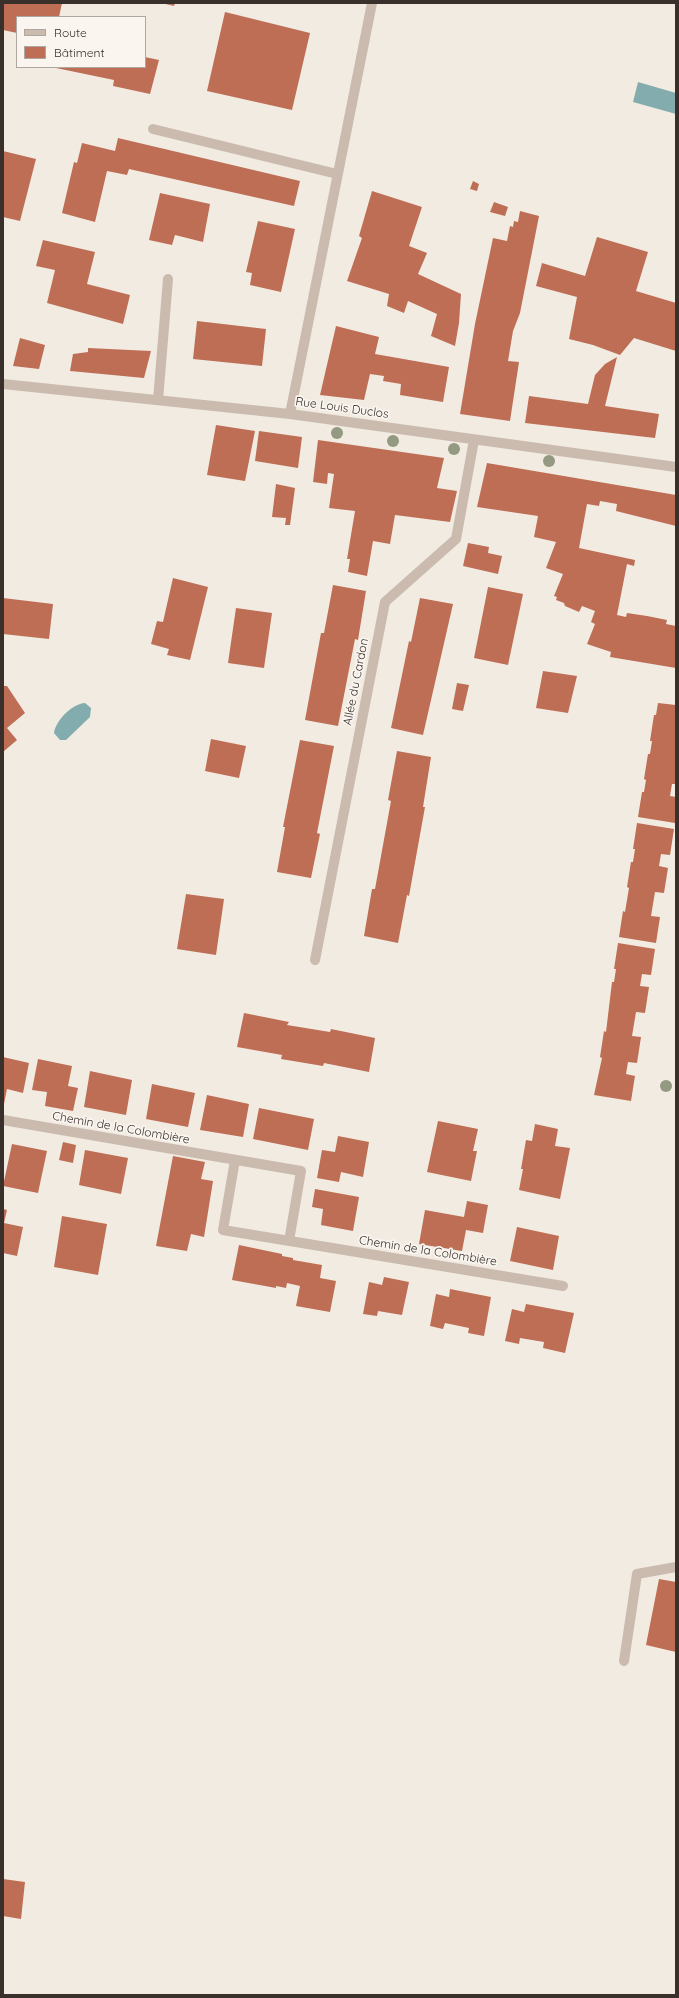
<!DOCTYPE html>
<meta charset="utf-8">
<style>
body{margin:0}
#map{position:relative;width:679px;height:1998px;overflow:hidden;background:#f2ebe2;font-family:Quicksand,sans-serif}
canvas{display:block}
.frame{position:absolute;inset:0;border:4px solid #39302c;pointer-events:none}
.legend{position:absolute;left:16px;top:16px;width:130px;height:52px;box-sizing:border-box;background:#faf5ef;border:1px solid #ada6a1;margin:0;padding:5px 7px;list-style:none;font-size:12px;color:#39302c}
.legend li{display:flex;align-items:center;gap:8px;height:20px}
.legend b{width:20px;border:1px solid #ada6a1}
</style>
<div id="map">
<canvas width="679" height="1998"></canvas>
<div class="frame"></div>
<ul class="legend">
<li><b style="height:5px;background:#cabbae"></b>Route</li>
<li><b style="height:11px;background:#be6e54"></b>Bâtiment</li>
</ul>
</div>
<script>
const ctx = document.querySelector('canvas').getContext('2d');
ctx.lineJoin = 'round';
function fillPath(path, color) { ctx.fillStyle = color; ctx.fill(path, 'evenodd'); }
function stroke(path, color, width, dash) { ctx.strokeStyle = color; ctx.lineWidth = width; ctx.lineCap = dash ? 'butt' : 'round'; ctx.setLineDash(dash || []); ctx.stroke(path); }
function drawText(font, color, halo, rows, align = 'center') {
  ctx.font = font + ' Quicksand,sans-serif'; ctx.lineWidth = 3.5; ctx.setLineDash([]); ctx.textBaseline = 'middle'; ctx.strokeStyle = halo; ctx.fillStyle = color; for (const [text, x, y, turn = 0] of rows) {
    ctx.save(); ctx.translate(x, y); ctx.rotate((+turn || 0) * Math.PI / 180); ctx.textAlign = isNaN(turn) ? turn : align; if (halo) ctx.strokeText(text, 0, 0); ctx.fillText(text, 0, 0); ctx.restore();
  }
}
fillPath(new Path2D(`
 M638,82L676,93V114L633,102Z
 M85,703L91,708L90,717L66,740H60L54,733C56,720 72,704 85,703Z`), '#83acae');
fillPath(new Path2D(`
 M3,3H62L59,17H17V33L3,30Z
 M161,3H175L174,6Z
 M225,12L310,33L292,110L207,91Z
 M145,57L159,60L150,94L113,86L114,80L56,68L145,67Z
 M118,138L300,181L294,206L129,169L127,175L107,171L95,222L62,213L74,162L77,163L82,143L115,151Z
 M3,151L36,159L20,221L3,217Z
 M473,181L479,184L477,191L470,189Z
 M372,191L422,207L409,246L427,253L418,274L461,294L459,323L455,346L431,336L437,314L408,301L404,313L387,306L389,294L347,281L362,238L359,236Z
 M160,193L210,204L203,242L175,235L172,245L149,240Z
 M494,202L508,207L505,216L490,212Z
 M520,211L539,216L520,313L513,331L508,361L519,362L510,421L460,414L475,324L493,238L507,241L510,226L513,227L514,221L518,222Z
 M258,221L295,229L281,292L250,285L252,273L246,272Z
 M597,237L648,252L636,291L676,303V351L634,338L620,355L593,345L569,339L577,297L536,286L542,263L585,276Z
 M43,240L95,252L87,284L130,295L123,324L47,303L55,270L36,266Z
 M197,321L266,329L262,366L193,359Z
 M336,326L379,337L375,354L449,367L443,402L400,395L401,384L383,381L384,376L370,374L364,400L320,395Z
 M20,338L45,345L39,369L13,366Z
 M88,348L151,351L144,378L70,371L73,354L88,352Z
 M617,357L605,406L659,414L655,438L525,423L529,396L588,404L595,375L605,364Z
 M216,425L255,431L245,481L207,475Z
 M259,431L302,437L298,468L255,461Z
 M318,440L444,458L437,488L457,491L450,522L395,515L390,544L373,541L367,576L348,572L350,559H347L355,511L329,508L334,474L328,473L327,484L313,482Z
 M487,463L676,495V526L616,511L617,504L600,501L599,506L587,504L579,548L635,560L634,566L627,564L617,615L626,617L627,613L647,616L667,620L666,624L676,626V668L610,657L611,652L587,644L595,624L591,622L595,611L582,606L579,612L565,606L564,603L556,600L557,597L554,596L563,574L546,568L556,542L534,537L538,516L477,507Z
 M276,484L295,488L290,525H285L286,518L272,517Z
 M468,543L489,547L488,553L502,556L498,574L463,566Z
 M173,578L208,587L190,660L167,655L169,649L151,644L157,621L163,622Z
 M333,585L366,591L358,640L355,639L338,726L305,720L321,633H324Z
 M488,587L523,594L508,665L474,658Z
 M3,598L53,604L49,639L3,634Z
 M420,598L453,604L423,735L391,728L409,641L411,642Z
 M236,608L272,613L264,668L228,663Z
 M543,671L577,676L568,713L536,708Z
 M457,683L469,685L463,711L452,709Z
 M3,686H7L25,713L7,728L17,740L3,752Z
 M658,703L676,705V784H672L670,796L676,797L675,823L638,817L642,792H644L646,780L644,779L648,754H650L652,741H650L654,715H656Z
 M211,739L246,746L239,778L205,771Z
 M300,740L334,746L317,833L320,834L311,878L277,872L285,827H283Z
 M397,751L431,757L423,807H425L409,896L407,895L398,943L364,936L372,889H375L391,801L388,800Z
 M637,823L674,829L670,855L661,854L659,866L668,868L664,893L655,892L651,916L660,917L656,943L619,937L623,911L625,912L629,888L627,887L631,862H633L635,849H633Z
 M186,894L224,899L216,955L177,949Z
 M618,943L655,949L651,975L642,974L640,986L649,987L645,1013L636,1012L632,1036L641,1037L637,1063L628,1062L626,1074L635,1076L631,1101L594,1095L602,1058L600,1057L604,1031L606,1032L612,982H614L616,969H614Z
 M244,1013L289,1022L287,1025L330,1032L331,1029L375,1038L369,1072L324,1063L323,1066L281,1059L282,1055L237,1047Z
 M3,1057L29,1063L23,1093L7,1089L4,1104Z
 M38,1059L72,1066L68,1086L78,1088L73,1111L45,1106L47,1092L32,1090Z
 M90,1071L132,1080L126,1115L84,1107Z
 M152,1084L195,1093L188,1127L146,1119Z
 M207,1095L249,1104L243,1137L200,1130Z
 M259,1108L314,1119L308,1150L253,1139Z
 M438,1121L478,1129L473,1151H477L471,1181L427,1172Z
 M535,1124L558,1129L555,1146L570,1148L560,1199L519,1190L523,1169H521L526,1140L532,1141Z
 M338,1136L369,1142L363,1177L341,1172L339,1182L317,1178L322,1150L335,1152Z
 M63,1142L76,1145L73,1163L59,1160Z
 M12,1144L47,1151L38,1193L3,1186Z
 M85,1150L128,1158L121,1194L79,1185Z
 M173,1156L205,1162L201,1179L213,1181L204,1237L191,1234L187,1251L156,1246Z
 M315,1189L359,1197L353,1231L321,1225L323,1209L312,1207Z
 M467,1201L488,1205L483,1233L466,1230L462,1251L419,1244L425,1210L464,1217Z
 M3,1209L7,1210L4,1223L23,1227L17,1256L3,1253Z
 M62,1216L107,1224L98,1275L54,1267Z
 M517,1227L559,1236L553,1270L510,1261Z
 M239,1245L282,1254V1256L293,1258V1260L322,1265L320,1278L336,1281L330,1312L296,1306L300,1286L287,1283L286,1288L276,1286V1288L232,1280Z
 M384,1277L409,1282L402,1315L378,1311L377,1316L363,1314L369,1282L382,1285Z
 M450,1289L491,1297L484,1336L468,1333L469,1328L445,1323L443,1329L430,1326L436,1294L449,1297Z
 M526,1304L574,1313L565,1353L543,1348L544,1342L520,1338L519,1344L505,1341L512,1309L524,1312Z
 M659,1579L676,1582V1652L646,1645Z
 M3,1879L25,1882L21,1919L3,1916Z`), '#be6e54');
stroke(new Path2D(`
 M624,1661L637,1574L676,1567`), '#cabbae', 10);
stroke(new Path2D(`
 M153,129L337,174
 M3,384L290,414L676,467
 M158,400L168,279
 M290,414L372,3
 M315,960L385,602L456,539L474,440
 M3,1120L301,1171L289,1241
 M235,1160L223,1230L563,1286`), '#cabbae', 10);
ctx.fillStyle = '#949981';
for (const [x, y] of [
 [337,433],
 [393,441],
 [454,449],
 [549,461],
 [666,1086]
]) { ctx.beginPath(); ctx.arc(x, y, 6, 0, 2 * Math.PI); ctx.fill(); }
drawText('12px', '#39302c', '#faf5ef', [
 ["Rue Louis Duclos",342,408,8],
 ["Allée du Cardon",356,682,-79],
 ["Chemin de la Colombière",121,1128,10],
 ["Chemin de la Colombière",428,1251,9]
]);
</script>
